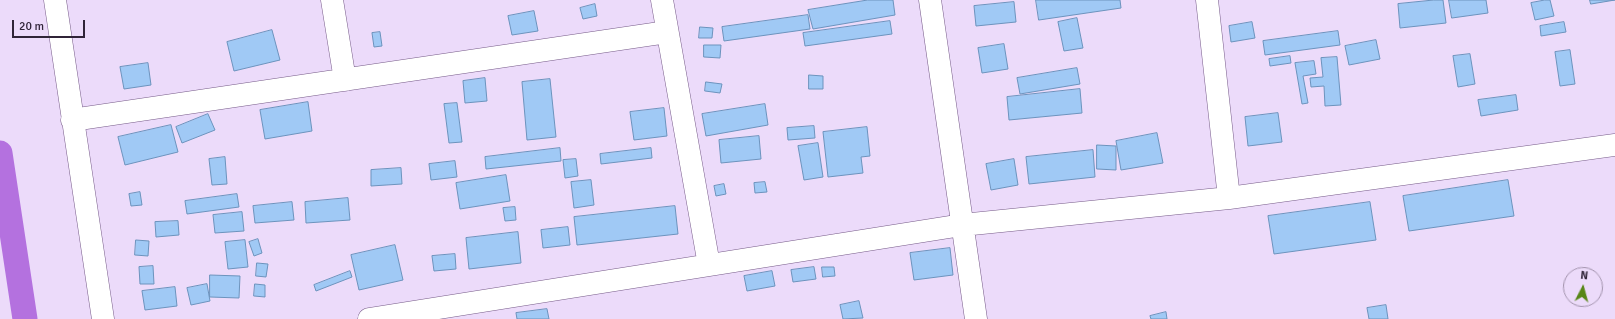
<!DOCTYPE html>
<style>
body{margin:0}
#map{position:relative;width:1615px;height:319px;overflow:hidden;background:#ecdbfa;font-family:Signika,sans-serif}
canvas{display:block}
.north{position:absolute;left:1563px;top:267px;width:40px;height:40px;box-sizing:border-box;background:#ecdbfa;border:1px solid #a192ac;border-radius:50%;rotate:6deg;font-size:11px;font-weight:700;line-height:16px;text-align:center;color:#302438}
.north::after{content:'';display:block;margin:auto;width:14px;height:18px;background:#578617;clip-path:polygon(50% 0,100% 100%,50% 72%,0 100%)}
.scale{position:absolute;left:12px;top:20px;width:73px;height:18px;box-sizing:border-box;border:2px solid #302438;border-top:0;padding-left:5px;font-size:12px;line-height:14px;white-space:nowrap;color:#302438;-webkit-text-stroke:3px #ecdbfa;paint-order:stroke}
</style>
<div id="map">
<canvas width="1615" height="319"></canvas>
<div class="north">N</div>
<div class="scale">20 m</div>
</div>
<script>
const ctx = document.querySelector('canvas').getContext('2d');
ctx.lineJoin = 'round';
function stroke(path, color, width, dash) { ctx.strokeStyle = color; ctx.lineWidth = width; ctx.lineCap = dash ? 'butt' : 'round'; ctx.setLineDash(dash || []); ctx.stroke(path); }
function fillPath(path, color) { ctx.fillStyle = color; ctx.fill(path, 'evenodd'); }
stroke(new Path2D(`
 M0,153L25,319`), '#b471df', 25);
const building = new Path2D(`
 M868,0H893L895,15L813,29L808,10Z
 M1036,0H1120L1121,8L1039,20Z
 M1434,0H1443L1446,23L1400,28L1398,4Z
 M1449,0H1486L1488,13L1452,18Z
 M1545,0H1550L1554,16L1535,20L1531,3Z
 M1590,0H1615L1591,4Z
 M1014,2L1016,22L976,26L974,6Z
 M595,4L597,16L583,19L580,8Z
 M534,11L538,31L512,35L508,16Z
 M808,15L810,29L724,41L722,27Z
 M1077,18L1083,48L1064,51L1058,22Z
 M890,21L892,34L805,46L803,33Z
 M1252,22L1255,38L1231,42L1229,26Z
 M1564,22L1566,32L1541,36L1540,26Z
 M700,27L713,28L712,38H699Z
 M272,30L280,60L234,71L227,42Z
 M1338,31L1340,45L1265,55L1263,41Z
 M380,32L382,46L374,47L372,33Z
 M1376,40L1380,59L1349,65L1345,46Z
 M1004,44L1008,69L982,73L978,48Z
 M704,45H721L720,58L704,57Z
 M1570,50L1575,84L1560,86L1555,52Z
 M1470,54L1475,84L1458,87L1453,56Z
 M1290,56L1291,63L1270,66L1269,59Z
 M1337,57L1341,105L1325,106L1324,86L1311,87L1310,78L1323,77L1321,58Z
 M1314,61L1316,74L1303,76L1308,103L1302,104L1295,63Z
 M148,63L151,85L124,89L120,67Z
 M1077,68L1080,84L1020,94L1017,78Z
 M809,75L823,76V89H809Z
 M485,78L487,101L465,103L463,81Z
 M550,79L556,137L527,140L522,82Z
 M706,82L722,84L720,93L705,91Z
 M1080,89L1082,113L1009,120L1007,97Z
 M1516,95L1518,110L1481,116L1478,100Z
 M308,102L312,131L265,139L260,110Z
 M457,103L462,142L449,143L444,104Z
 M765,104L768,125L706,136L702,114Z
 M664,108L667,136L634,140L630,112Z
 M1278,113L1282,142L1248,146L1245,117Z
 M208,114L215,130L182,143L176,127Z
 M171,125L178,152L125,165L118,137Z
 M814,126L815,138L788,140L787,128Z
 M867,127L870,156L861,157L863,173L828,177L823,132Z
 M1157,133L1163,163L1121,170L1116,141Z
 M759,136L761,159L721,163L719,140Z
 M818,143L823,177L804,180L798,146Z
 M1097,145L1116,146V170L1097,169Z
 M560,148L561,161L486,169L485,157Z
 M651,148L652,158L601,164L600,154Z
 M1093,150L1095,177L1029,184L1026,157Z
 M225,157L227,184L212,185L209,159Z
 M576,159L578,176L565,178L563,160Z
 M1014,159L1018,185L991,190L986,164Z
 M455,161L457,177L431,180L429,164Z
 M401,168L402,184L371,186V170Z
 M506,175L510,201L460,209L456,183Z
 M591,180L594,205L574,208L571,182Z
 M1508,180L1514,216L1409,231L1403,196Z
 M765,182L767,192L755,193L754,183Z
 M724,184L726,194L716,196L714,186Z
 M140,192L142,205L131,206L129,194Z
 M237,194L239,207L187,214L185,201Z
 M348,198L350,220L306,223L305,202Z
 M292,202L294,220L255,223L253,206Z
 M1370,202L1376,240L1274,254L1268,216Z
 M675,206L678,234L577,245L574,217Z
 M515,207L516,220L505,221L503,208Z
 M242,212L244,231L215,233L213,215Z
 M178,221L179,235L156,237L155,222Z
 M568,227L570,245L543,248L541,230Z
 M518,232L521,263L469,269L466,238Z
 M258,239L262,253L254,256L249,242Z
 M136,240L149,241L148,256L135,255Z
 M245,240L248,267L228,269L225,242Z
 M395,245L403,280L359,290L351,255Z
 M950,248L953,275L914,280L910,253Z
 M455,254L456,269L434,271L432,256Z
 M257,263L268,264L266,277L256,276Z
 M153,266L154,284H140L139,267Z
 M814,267L816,279L793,282L791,270Z
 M822,267H834L835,276L823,277Z
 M350,271L352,277L316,291L314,285Z
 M772,271L775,286L747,291L744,276Z
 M210,275L240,276L239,298L210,297Z
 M207,284L210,301L191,305L187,288Z
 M255,284L265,285V297L254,296Z
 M175,287L177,306L145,310L142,291Z
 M859,301L863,318L843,319L840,305Z
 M1386,305L1388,319H1369L1367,308Z
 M547,309L549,319H517L516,313Z
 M1166,312L1167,319H1151L1150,316Z`);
fillPath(building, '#a0c9f5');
stroke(building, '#6c93bd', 1);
const minor = new Path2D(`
 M55,0L103,319
 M332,0L345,80
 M662,0L709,265
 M930,0L976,319
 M1207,0L1229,198
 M72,120L667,32
 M369,319L962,225L1229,198L1615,145`);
stroke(minor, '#765b88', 23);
stroke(minor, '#fff', 22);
</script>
